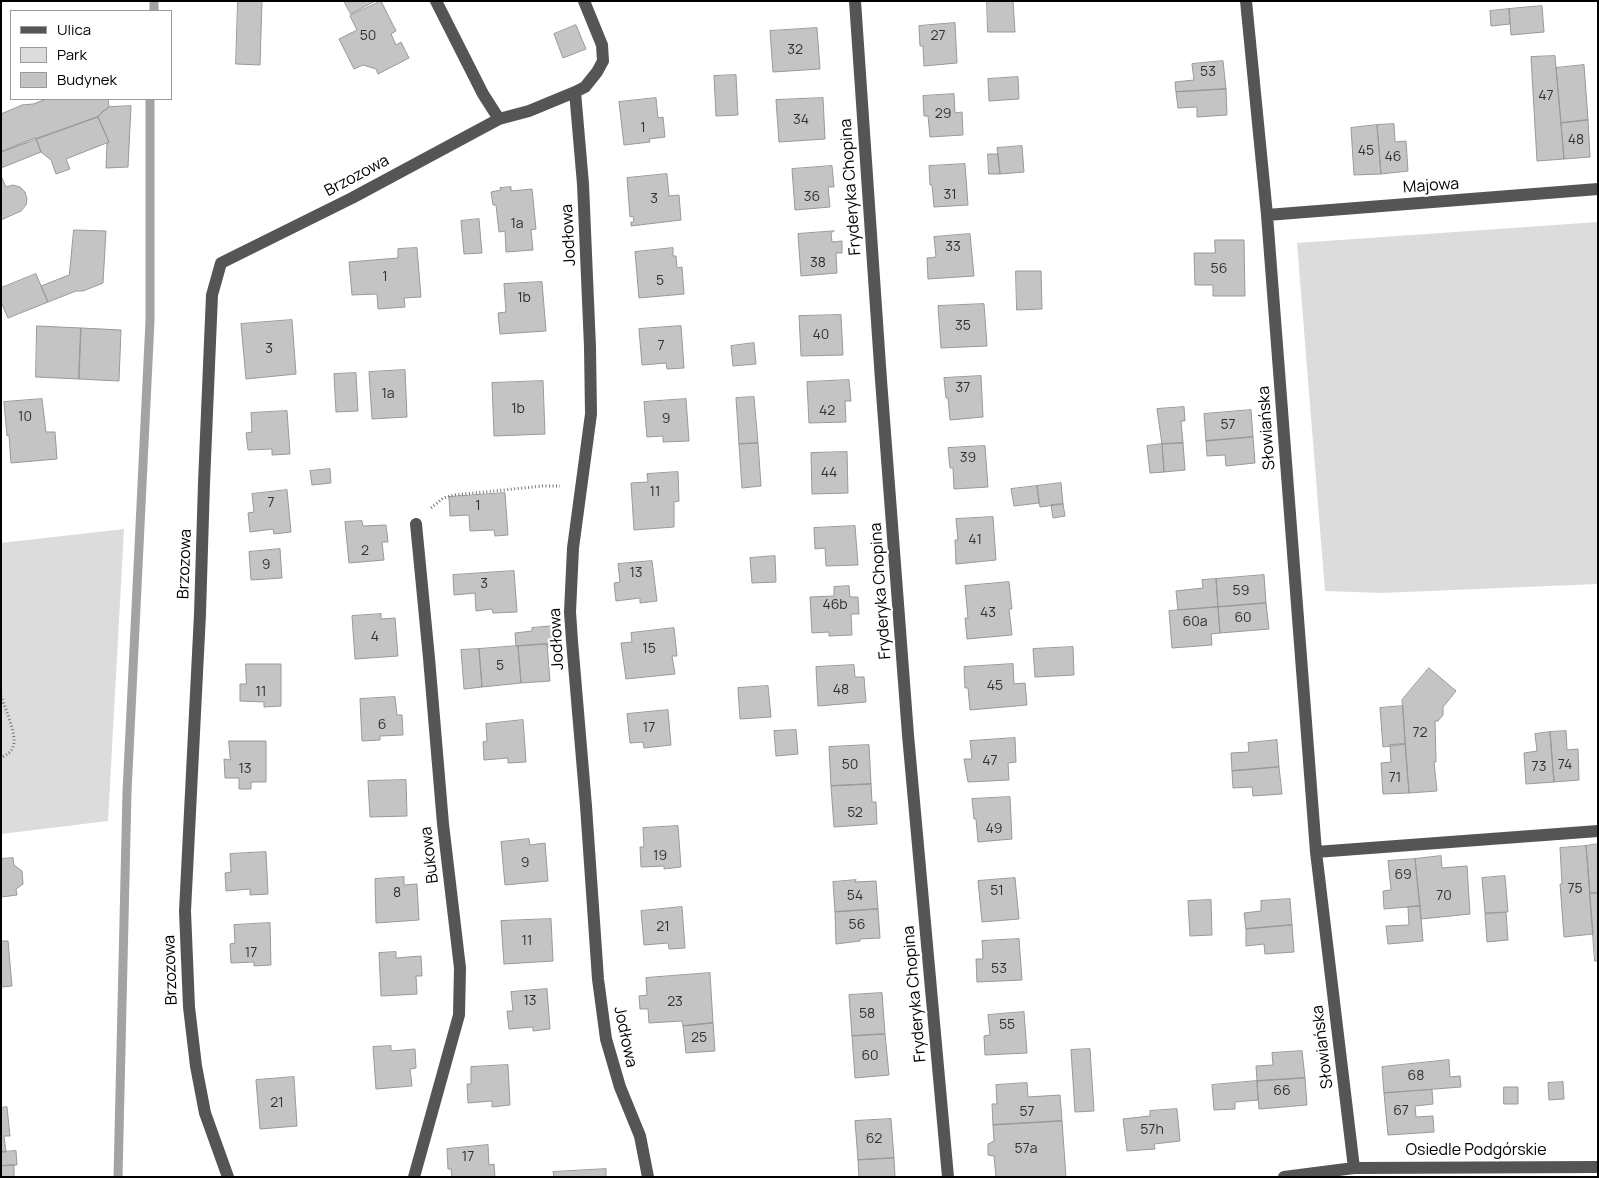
<!DOCTYPE html>
<meta charset="utf-8">
<style>
body{margin:0}
#map{position:relative;width:1599px;height:1178px;overflow:hidden;background:#fff;font-family:Manrope,sans-serif}
canvas{display:block}
.frame{position:absolute;inset:0;border:2px solid #000;pointer-events:none}
.legend{position:absolute;left:10px;top:10px;width:162px;height:90px;box-sizing:border-box;background:#fff;border:1px solid #999;margin:0;padding:6px 9px;list-style:none;font-size:15px;color:#000}
.legend li{display:flex;align-items:center;gap:10px;height:25px}
.legend b{width:25px;border:1px solid #999}
</style>
<div id="map">
<canvas width="1599" height="1178"></canvas>
<div class="frame"></div>
<ul class="legend">
<li><b style="height:6px;background:#555"></b>Ulica</li>
<li><b style="height:14px;background:#dcdcdc"></b>Park</li>
<li><b style="height:14px;background:#c4c4c4"></b>Budynek</li>
</ul>
</div>
<script>
const ctx = document.querySelector('canvas').getContext('2d');
ctx.lineJoin = 'round';
function fillPath(path, color) { ctx.fillStyle = color; ctx.fill(path, 'evenodd'); }
function stroke(path, color, width, dash) { ctx.strokeStyle = color; ctx.lineWidth = width; ctx.lineCap = dash ? 'butt' : 'round'; ctx.setLineDash(dash || []); ctx.stroke(path); }
function drawText(font, color, halo, rows, align = 'center') {
  ctx.font = font + ' Manrope,sans-serif'; ctx.lineWidth = 4.5; ctx.setLineDash([]); ctx.textBaseline = 'middle'; ctx.strokeStyle = halo; ctx.fillStyle = color; for (const [text, x, y, turn = 0] of rows) {
    ctx.save(); ctx.translate(x, y); ctx.rotate((+turn || 0) * Math.PI / 180); ctx.textAlign = isNaN(turn) ? turn : align; if (halo) ctx.strokeText(text, 0, 0); ctx.fillText(text, 0, 0); ctx.restore();
  }
}
fillPath(new Path2D(`
 M1598,222V584L1381,593L1325,591L1297,243Z
 M124,529L108,821L1,834V543Z`), '#dcdcdc');
stroke(new Path2D(`
 M154,11V1
 M118,1177L127,792L150,321V99`), '#a3a3a3', 9);
const building = new Path2D(`
 M238,1H262L260,65L236,64Z
 M344,1H375L351,14Z
 M381,1L396,31L391,34L396,45L401,42L409,58L378,74L376,69L363,65L354,69L339,39L357,30L350,16Z
 M987,1H1013L1015,32H988Z
 M1542,6L1544,32L1511,35L1509,9Z
 M1509,9L1510,24L1491,26L1490,11Z
 M955,23L957,63L924,66L923,46H920L919,26Z
 M576,25L586,49L563,58L554,34Z
 M817,28L820,69L773,72L770,31Z
 M1555,56L1564,159L1537,161L1531,57Z
 M1223,61L1226,89L1176,92L1175,82L1194,80L1192,64Z
 M1584,65L1588,120L1561,123L1556,68Z
 M736,75L738,115L716,116L714,76Z
 M1018,77L1019,99L989,101L988,79Z
 M1226,89L1227,115L1197,117V107L1178,108L1176,92Z
 M954,94L955,113L962,112L963,135L930,137L928,116H924L923,96Z
 M656,98L658,118L663,117L665,137L649,139L650,142L624,145L619,102Z
 M823,98L825,139L779,142L776,100Z
 M47,99H108L109,107L101,113L98,117L1,152V114L22,105L33,104Z
 M131,106L128,167L106,168L107,143L109,142L98,117L101,113L109,107Z
 M98,117L109,142L66,159L70,169L56,174L51,160L41,152L36,139Z
 M1588,120L1590,157L1564,159L1561,123Z
 M1394,124L1395,142L1406,141L1408,171L1381,174L1377,125Z
 M1377,125L1381,174L1354,175L1351,128Z
 M36,138L41,152L1,168V152Z
 M1022,146L1024,172L1000,174L997,148Z
 M988,154H998L1000,174H989Z
 M965,164L968,205L934,207L932,185H930L929,166Z
 M832,166L834,187H828L830,207L795,210L792,169Z
 M667,174L669,196L679,195L681,220L631,226V222H634L633,216L630,217L627,178Z
 M1,176L6,187L13,185L20,187L25,192L27,199L26,205L21,211L1,220Z
 M511,187V191L532,189L536,229L531,230L533,250L506,252L505,231L499,232L496,205H493L491,192L501,190L500,188Z
 M479,219L482,253L464,254L461,221Z
 M74,230L106,231L103,283L83,291H76L48,302L41,286L69,275Z
 M834,231L831,233L832,242L842,241V253H836L837,273L801,276L798,234Z
 M970,234L974,276L928,279L927,258L936,257L934,237Z
 M1215,240H1244L1245,296H1213V285H1195L1194,253H1215Z
 M417,248L421,297L404,298L405,307L378,309L377,294L352,295L349,262L398,258V249Z
 M673,248V256H676L677,268L682,267L684,294L639,298L635,252Z
 M1016,271H1041L1042,309L1017,310Z
 M36,274L48,302L8,318L1,302V288Z
 M542,282L546,331L500,334L498,313L506,312L504,284Z
 M984,304L987,346L941,348L938,306Z
 M841,315L843,355L801,356L799,316Z
 M292,320L296,374L246,379L241,324Z
 M37,326L81,328L79,379L36,377Z
 M681,326L684,368L667,369L666,363L642,365L639,329Z
 M81,328L121,330L119,381L79,379Z
 M754,343L756,364L733,366L731,346Z
 M405,370L407,417L372,419L369,372Z
 M356,373L358,411L336,412L334,374Z
 M981,376L983,417L950,420L948,398H946L944,378Z
 M849,380L851,401H845L846,422L809,423L807,382Z
 M543,381L545,434L494,436L492,383Z
 M754,397L758,443L739,444L736,398Z
 M42,399L46,432H55L57,459L11,463L9,435L7,436L4,402Z
 M686,399L689,441L663,442V436L647,437L644,402Z
 M1184,407L1185,421H1181L1183,443L1162,444L1157,409Z
 M1251,410L1253,437L1206,441L1204,414Z
 M287,411L290,454L272,455V449L248,450L246,433L252,432L251,413Z
 M1253,437L1255,463L1226,466L1225,455L1207,456L1206,441Z
 M758,443L761,486L742,488L739,444Z
 M1183,443L1185,470L1164,472L1162,444Z
 M1162,444L1164,472L1150,473L1147,446Z
 M985,446L988,487L954,489L953,468H950L948,448Z
 M847,452L848,493L812,494L811,453Z
 M330,469L331,483L312,485L310,471Z
 M678,472L679,501L674,502V527L634,530L631,483L648,482L647,474Z
 M1061,483L1063,504L1040,507L1037,486Z
 M1037,486L1039,503L1014,506L1011,489Z
 M287,490L291,532L274,534L273,529L250,532L248,513L254,512L252,494Z
 M505,493L508,535L495,536L494,530L470,531L469,515L450,516L449,497Z
 M1063,504L1065,516L1053,518L1051,505Z
 M993,517L996,560L956,564L955,540H958L956,519Z
 M362,521L363,526L386,525L388,542H382L384,560L349,563L345,522Z
 M855,526L858,565L826,566L825,548L815,549L814,528Z
 M280,549L282,578L251,580L249,552Z
 M775,556L776,582L752,583L750,558Z
 M652,561L657,601L640,603V598L616,601L614,583L620,582L618,564Z
 M514,571L517,612L493,613L492,609L476,611L475,593L454,595L453,575Z
 M1264,575L1266,603L1218,607L1216,579Z
 M1216,579L1218,607L1178,610L1176,591L1203,588L1202,580Z
 M1009,582L1012,609H1009L1012,635L967,639L965,618H968L965,586Z
 M849,586L850,597H858L859,614H851L852,635L829,636V632L812,633L810,597L834,596V587Z
 M1266,603L1269,629L1220,633L1218,607Z
 M1218,607L1220,633L1211,634L1212,645L1172,648L1169,611Z
 M381,614V619L395,618L398,656L355,659L352,616Z
 M555,626L556,647H548L547,644L516,646L515,633L532,631V628Z
 M674,628L677,656H672L675,674L626,679L621,643L632,642L631,633Z
 M547,644L550,681L521,683L518,646Z
 M518,646L521,683L482,687L479,649Z
 M1073,647L1074,675L1035,677L1033,649Z
 M479,649L482,687L464,689L461,650Z
 M246,664H281V706L264,707V702L240,701V684H246Z
 M1013,664L1014,684L1025,683L1027,705L970,710L968,688H965L964,667Z
 M854,665L855,677H864L866,702L818,706L816,667Z
 M1429,668L1456,691L1443,707V715L1438,721H1435L1436,762H1434L1437,791L1409,793L1402,700Z
 M768,686L771,717L740,719L738,688Z
 M395,697L397,715H402L403,735L380,736V740L362,741L360,699Z
 M1403,706L1405,744L1383,747L1380,708Z
 M668,710L671,745L644,748L643,742L630,743L627,714Z
 M523,720L526,762L508,763V758L484,760L483,742L487,741L486,724Z
 M796,730L798,754L776,756L774,731Z
 M1566,731L1567,750L1578,749L1579,780L1554,782L1550,732Z
 M1550,732L1554,782L1526,784L1524,753L1537,751L1535,734Z
 M1015,738L1016,762L1008,763L1009,780L968,782L964,759H972L970,741Z
 M1277,740L1279,767L1232,771L1231,753L1249,752L1248,743Z
 M229,741H266V782H251V789H239V778H225L224,759L230,760Z
 M1405,744L1409,793L1383,794L1381,763L1391,762L1390,745Z
 M869,745L871,784L831,786L829,747Z
 M1279,767L1282,794L1253,796L1252,787L1233,788L1232,771Z
 M406,780L407,816L370,817L368,781Z
 M871,784L872,802H876L877,824L834,827L831,786Z
 M1010,797L1012,839L978,842L976,819H974L972,799Z
 M678,826L681,867L664,869V866L641,867L640,847H644L643,828Z
 M529,839L530,845L545,843L548,881L505,885L501,842Z
 M1598,844V893H1590L1586,846Z
 M1586,846L1593,934L1564,937L1560,884H1562L1560,848Z
 M266,852L268,894L250,895V889L226,891L225,873L231,872L230,854Z
 M1441,856L1442,868L1467,866L1470,914L1421,919L1415,859Z
 M13,858L14,865L22,871L23,884L16,889L17,895L1,897V859Z
 M1415,859L1420,906L1384,909L1383,891L1391,890L1388,861Z
 M1505,876L1508,912L1485,913L1482,878Z
 M404,877V885L417,884L419,920L376,923L375,879Z
 M1015,878L1019,919L982,922L978,881Z
 M856,880L855,882L876,881L878,909L835,912L833,882Z
 M1590,893H1598V961H1595Z
 M1290,899L1292,925L1246,929L1244,913L1261,911V901Z
 M1211,900L1212,935L1190,936L1188,901Z
 M1420,906L1423,941L1388,944L1386,926L1409,925L1408,907Z
 M682,907L685,948L669,949L668,943L644,945L641,911Z
 M878,909L880,938L860,939V941L836,944L835,912Z
 M1506,913L1508,940L1487,942L1485,914Z
 M551,919L553,961L504,964L501,921Z
 M270,923L271,965L254,966V962L231,963L230,944L235,943L234,925Z
 M1292,925L1294,952L1265,954L1264,944L1246,946V929Z
 M1019,939L1022,980L977,982L976,959H983L982,941Z
 M1,941H8L12,986L1,987Z
 M396,952V958L421,956L422,976H416L417,994L381,996L379,953Z
 M710,973L713,1023L683,1026L682,1021L649,1023L648,1009H640L639,996L647,995L646,978Z
 M547,989L550,1029L533,1031V1027L509,1029L507,1011H513L511,992Z
 M882,993L885,1034L852,1036L849,995Z
 M1024,1012L1027,1053L985,1055L984,1036L990,1035L988,1015Z
 M713,1023L715,1051L686,1053L683,1026Z
 M885,1034L889,1075L855,1078L852,1036Z
 M391,1046V1051L415,1049L416,1068L410,1069L412,1086L376,1089L373,1047Z
 M1090,1049L1094,1111L1075,1112L1071,1050Z
 M1302,1051L1305,1078L1257,1081L1256,1066L1273,1065L1272,1053Z
 M1449,1060L1450,1077L1460,1076L1461,1087L1384,1093L1382,1067Z
 M508,1065L510,1105L492,1107V1101L468,1103L467,1084H471V1067Z
 M294,1077L297,1126L260,1129L256,1080Z
 M1305,1078L1307,1105L1259,1109L1257,1081Z
 M1257,1081L1258,1100L1235,1102V1109L1214,1110L1212,1085Z
 M1563,1082L1564,1099L1549,1100L1548,1083Z
 M1027,1083L1028,1097L1060,1095L1062,1121L993,1125L992,1104H997L996,1085Z
 M1504,1087H1518V1104H1504Z
 M1432,1090L1433,1104L1415,1106L1416,1117L1433,1116L1434,1132L1388,1135L1384,1093Z
 M7,1107L10,1136H4L6,1152H1V1108Z
 M1177,1109L1180,1141L1154,1144L1155,1149L1127,1151L1123,1119L1150,1116V1111Z
 M891,1119L894,1158L858,1160L855,1121Z
 M1062,1121L1066,1177H996L994,1156L988,1155V1144L994,1141L993,1125Z
 M488,1145L489,1165L494,1164L495,1177H452L451,1169H448L447,1149Z
 M16,1151L17,1165L1,1166V1152Z
 M894,1158L895,1177H859L858,1160Z
 M14,1165V1177H1V1166Z
 M606,1169V1177H554L553,1172Z`);
fillPath(building, '#c4c4c4');
stroke(building, '#999', 1);
stroke(new Path2D(`
 M431,508L443,498L454,495L543,486H560
 M1,696C5,708 18,737 13,747C11,753 6,755 1,758`), '#777', 3, [1, 2.5]);
stroke(new Path2D(`
 M436,1L483,94L499,119L529,111L575,92L585,87L597,72L603,61L602,45L584,1
 M855,1L881,380L908,735L948,1177
 M1246,1L1267,215L1316,852L1354,1168
 M575,92L583,184L590,347L591,414L573,548L570,612L572,641L586,806L598,979L606,1039L620,1087L640,1136L648,1177
 M1267,215L1598,189
 M1316,852L1598,831
 M228,1177L205,1113L196,1066L189,1007L185,911L200,614L204,483L212,295L221,263L352,198L499,119
 M414,1177L459,1015L460,968L443,824L429,658L416,524
 M1284,1177L1354,1168L1598,1167`), '#555', 12);
drawText('14px', '#313131', null, [
 ["50",368,36],
 ["27",938,36],
 ["32",795,50],
 ["53",1208,72],
 ["47",1546,96],
 ["29",943,114],
 ["34",801,120],
 ["1",643,128],
 ["48",1576,140],
 ["45",1366,151],
 ["46",1393,157],
 ["31",950,195],
 ["36",812,197],
 ["3",654,199],
 ["1a",517,224],
 ["33",953,247],
 ["38",818,263],
 ["56",1219,269],
 ["1",385,277],
 ["5",660,281],
 ["1b",524,298],
 ["35",963,326],
 ["40",821,335],
 ["7",661,346],
 ["3",269,349],
 ["37",963,388],
 ["1a",388,394],
 ["1b",518,409],
 ["42",827,411],
 ["10",25,417],
 ["9",666,419],
 ["57",1228,425],
 ["39",968,458],
 ["44",829,473],
 ["11",655,492],
 ["7",271,503],
 ["1",478,506],
 ["41",975,540],
 ["2",365,551],
 ["9",266,565],
 ["13",636,573],
 ["3",484,584],
 ["59",1241,591],
 ["46b",835,605],
 ["43",988,613],
 ["60",1243,618],
 ["60a",1195,622],
 ["4",375,637],
 ["15",649,649],
 ["5",500,666],
 ["45",995,686],
 ["48",841,690],
 ["11",261,692],
 ["6",382,725],
 ["17",649,728],
 ["72",1420,733],
 ["47",990,761],
 ["50",850,765],
 ["74",1565,765],
 ["73",1539,767],
 ["13",245,769],
 ["71",1395,778],
 ["52",855,813],
 ["49",994,829],
 ["19",660,856],
 ["9",525,863],
 ["69",1403,875],
 ["75",1575,889],
 ["51",997,891],
 ["8",397,893],
 ["54",855,896],
 ["70",1444,896],
 ["56",857,925],
 ["21",663,927],
 ["11",527,941],
 ["17",251,953],
 ["53",999,969],
 ["13",530,1001],
 ["23",675,1002],
 ["58",867,1014],
 ["55",1007,1025],
 ["25",699,1038],
 ["60",870,1056],
 ["68",1416,1076],
 ["66",1282,1091],
 ["21",277,1103],
 ["67",1401,1111],
 ["57",1027,1112],
 ["57h",1152,1130],
 ["62",874,1139],
 ["57a",1026,1149],
 ["17",468,1157]
]);
drawText('16px', '#000', '#fff', [
 ["Brzozowa",357,176,-28],
 ["Majowa",1431,186,-4],
 ["Fryderyka Chopina",851,187,-94],
 ["Jodłowa",569,235,-93],
 ["Słowiańska",1267,428,-94],
 ["Brzozowa",185,564,-88],
 ["Fryderyka Chopina",881,591,-94],
 ["Jodłowa",557,639,-93],
 ["Bukowa",430,855,-97],
 ["Brzozowa",171,970,-92],
 ["Fryderyka Chopina",915,994,-95],
 ["Jodłowa",625,1037,78],
 ["Słowiańska",1323,1047,-97],
 ["Osiedle Podgórskie",1476,1151]
]);
</script>
